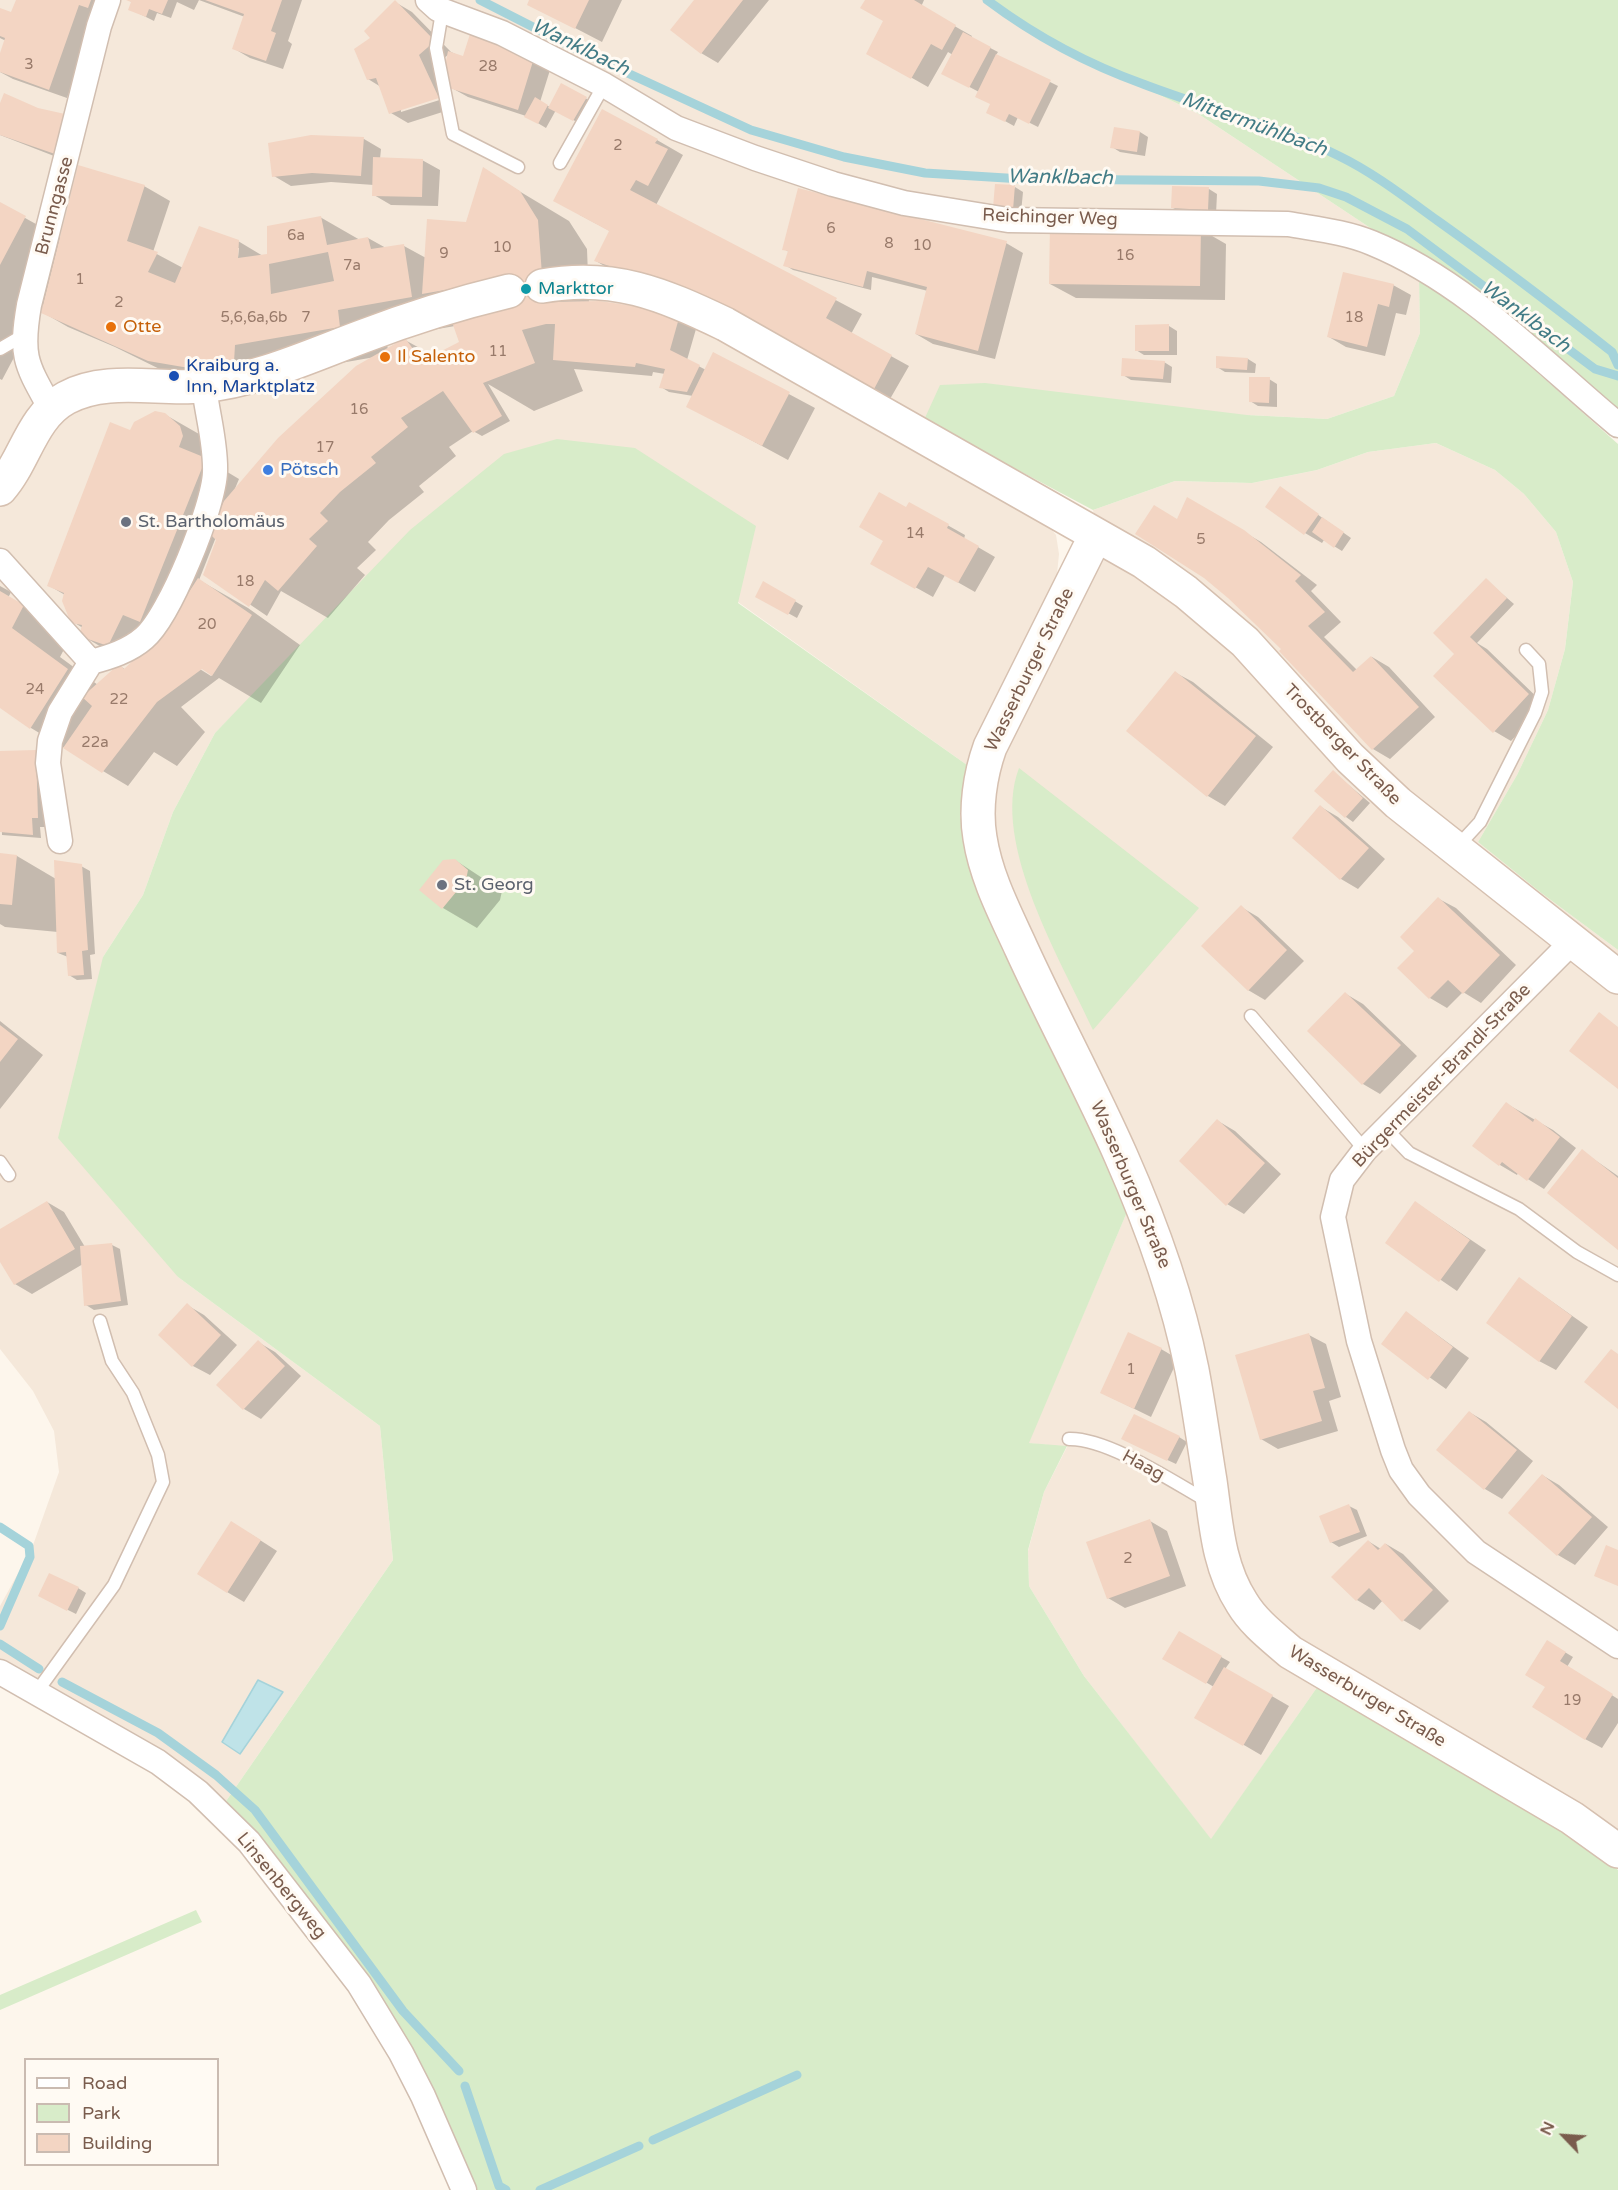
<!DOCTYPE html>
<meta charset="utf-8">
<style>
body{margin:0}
#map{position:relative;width:1618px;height:2190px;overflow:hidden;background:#fdf6ec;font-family:"Varela Round",sans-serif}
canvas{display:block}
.legend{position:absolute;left:24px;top:2058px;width:195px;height:108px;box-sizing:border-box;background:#fffaf3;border:2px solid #cabbb1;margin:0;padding:8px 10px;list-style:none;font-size:18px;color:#7a5c4d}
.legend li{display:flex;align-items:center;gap:12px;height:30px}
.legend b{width:30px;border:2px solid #cabbb1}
.north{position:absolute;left:1534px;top:2106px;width:60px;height:60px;-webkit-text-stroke:4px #fffaf3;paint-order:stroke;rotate:295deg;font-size:16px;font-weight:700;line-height:24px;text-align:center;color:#7a5c4d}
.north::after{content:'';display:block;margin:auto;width:21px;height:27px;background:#7a5c4d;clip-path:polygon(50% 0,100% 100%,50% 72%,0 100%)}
</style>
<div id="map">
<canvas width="1618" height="2190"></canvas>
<ul class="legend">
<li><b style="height:8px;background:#fff"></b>Road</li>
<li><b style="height:16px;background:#d8ecc9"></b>Park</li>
<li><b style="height:16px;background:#f3d5c3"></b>Building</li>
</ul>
<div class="north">N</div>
</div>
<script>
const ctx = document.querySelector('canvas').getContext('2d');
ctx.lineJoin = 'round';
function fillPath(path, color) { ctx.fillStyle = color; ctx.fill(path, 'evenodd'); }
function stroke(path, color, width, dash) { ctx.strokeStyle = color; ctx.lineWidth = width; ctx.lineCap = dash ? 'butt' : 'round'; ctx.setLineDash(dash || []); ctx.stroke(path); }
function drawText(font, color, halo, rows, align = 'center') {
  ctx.font = font + ' "Varela Round",sans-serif'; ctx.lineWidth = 6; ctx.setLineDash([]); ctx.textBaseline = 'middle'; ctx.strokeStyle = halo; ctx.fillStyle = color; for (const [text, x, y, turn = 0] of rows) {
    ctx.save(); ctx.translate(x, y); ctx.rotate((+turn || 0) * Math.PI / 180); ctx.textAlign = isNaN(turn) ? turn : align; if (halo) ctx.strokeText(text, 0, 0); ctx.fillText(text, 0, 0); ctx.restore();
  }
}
fillPath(new Path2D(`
 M0,0H983L1039,37L1197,113L1390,241L1419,277L1420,333L1394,396L1327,419L1247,415L912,446L1046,523L1056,535L1059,554L1056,584L979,736L967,765L738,602L290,658L215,733L173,812L143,895L103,957L178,1277L380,1426L393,1560L222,1807L0,1664V1606L32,1548L59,1472L54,1431L33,1391L0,1349Z
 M1436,443L1495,470L1524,494L1556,532L1573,582L1565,649L1548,710L1517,775L1478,842L1540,892L1618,950V1839L1318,1686L1211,1840L1084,1676L1029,1586L1028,1551L1044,1492L1067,1447L1028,1443L1130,1205L1000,865L993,817L997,773L1015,723L1104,559L1093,510L1175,481L1252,483L1317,470L1368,452Z`), '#f5e8da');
fillPath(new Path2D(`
 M983,0H1618V410L1577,374L1390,241L1197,113L1039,37Z
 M1419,277L1468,311L1618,444V950L1540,892L1478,842L1517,775L1548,710L1565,649L1573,582L1556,532L1524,494L1495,470L1436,443L1368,452L1317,470L1252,483L1175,481L1093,510L924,420L940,385L985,383L1247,415L1327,419L1394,396L1420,333Z
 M557,439L635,448L756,526L738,603L967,765L960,816L986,906L1130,1205L1029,1443L1067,1446L1044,1492L1028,1550L1029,1586L1084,1676L1211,1839L1318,1686L1597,1851L1618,1870V2190H473L428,2084L222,1807L393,1560L380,1426L178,1277L58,1138L103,957L143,895L173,812L215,733L410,530L504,454Z
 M1019,768L1199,908L1093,1030C1062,962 990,843 1019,768Z
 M196,1910L202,1922L0,2010V1995Z`), '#d8ecc9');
const water = new Path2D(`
 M258,1680L283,1692L240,1754L222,1742Z`);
fillPath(water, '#bfe3e8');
stroke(water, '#a5d3da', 1.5);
fillPath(new Path2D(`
 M18,0H111L97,13L67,98L13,79L0,72V58L6,41L0,38V10L12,14Z
 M128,0H302L288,41L292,44L283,69L250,58L233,48L245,17L199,0L194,10L177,2L171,18L157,13L154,21L130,9L132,2Z
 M531,0H622L602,42L529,4Z
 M696,0H769L718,63L701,53Z
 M867,0H924L921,7L972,36L971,38L998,52L996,55L1058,86L1038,127L1018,117L1014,126L994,115L992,104L979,92L943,73L953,55L948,52L928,87L868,53L886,21Z
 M395,2L412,12L451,52L464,58L471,36L550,70L540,102L550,107L562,85L594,103L582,125L556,110L546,128L526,116L468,97L450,87L449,54L436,65L455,108L408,123L391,113L381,87L368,79L372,38ZM445,95L446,98L401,112V109Z
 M0,107L72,163L0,135Z
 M1115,129L1140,132L1148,137L1145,156L1120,152L1112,147Z
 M311,137L364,139L381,149L380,159L422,160L440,170L438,206L391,205L374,195V185L331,182L291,186L274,176Z
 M657,140L683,155L656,205L862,314L851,334L909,366L890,399L621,276L596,261L610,231L580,215Z
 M484,170L569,221L587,249L589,302L678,320L696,329L687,360L706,370L714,354L815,408L788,460L688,406L693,396L669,392L661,387L665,374L653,372L652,376L574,369L583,391L534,411L488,384L510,421L482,436L473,431L449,447L456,456L419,486L424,492L389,520L368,542L376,550L357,568L365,575L328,618L281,591L267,616L205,574L217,542L216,537L199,580L248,608L300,645L261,703L219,678L181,707L205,732L177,766L154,752L128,786L31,728L0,706V586L11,592L8,598L72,634L60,657L98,685L120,666L126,670L135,662L115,655L81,635L83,628L73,622L65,595L48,585L135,423L155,413L164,414L199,434L214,447V464L239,479L234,491L375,357L198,388L115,347L68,327L42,312L43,303L2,380L0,379V204L61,238L144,186L170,201L153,252L183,268L238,241L263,256L268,255L320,217L360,240L368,238L386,248L404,246L426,258L467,223ZM236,248H239L234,296ZM455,326L461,342L434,356L405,340L388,350L386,338ZM195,666L206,670L212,675L211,676Z
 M1015,187L1023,192L1021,213L1003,212Z
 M1174,187L1209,189L1217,194L1216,214L1181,212L1173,208Z
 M1200,229L1226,244L1225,300L1076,298L1050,284Z
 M1006,243L1023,253L995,359L933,344L916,334L928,291L872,277L871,290L793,270L785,265L789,252L784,249Z
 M1393,285L1411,295L1406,315L1396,313L1385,356L1346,347L1329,337Z
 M1169,326L1177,331V355H1144L1136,350Z
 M1248,359L1256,364L1255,373L1225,372L1217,367Z
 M1164,362L1172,367L1171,383L1131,380L1123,375Z
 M1269,379L1277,384V407L1258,406L1250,401Z
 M1280,488L1351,538L1342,551L1324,540L1322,543L1305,533Z
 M1188,499L1261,542L1317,585L1311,591L1341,622L1324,637L1357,670L1372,657L1389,667L1435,717L1390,759L1373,749L1281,651L1284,649L1178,521Z
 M910,504L965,535L964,539L995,557L975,592L945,575L933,597L872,563Z
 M1486,580L1514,604L1477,643L1487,649L1545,705L1511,741L1494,731L1456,654Z
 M764,583L803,606L797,618L757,596Z
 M1176,673L1193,682L1273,747L1225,806L1208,796L1128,731Z
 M36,752L53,762L55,827H40L41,838L2,835L0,753Z
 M1333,772L1370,803L1353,822L1346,817Z
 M1321,807L1338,817L1385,859L1358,889L1341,879L1294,837Z
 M0,854L17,856L56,879L81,866L90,871L95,954L90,955L92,979L77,980L69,975L68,957L58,953V932L5,927L0,924Z
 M455,860L502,891L500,900L477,928L443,908Z
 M1439,899L1456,908L1516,965L1481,1003L1463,992L1447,1008L1430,998L1399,968L1416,951Z
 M1241,907L1258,917L1304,961L1265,1000L1248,990Z
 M1346,994L1363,1004L1417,1056L1380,1094L1363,1084L1309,1031Z
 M0,1021L43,1055L0,1109Z
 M1507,1104L1553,1130L1576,1148L1544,1189L1518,1173L1517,1175L1500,1165Z
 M1218,1121L1235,1131L1281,1174L1244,1214L1227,1204Z
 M1582,1151L1618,1176V1248Z
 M47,1202L64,1212L85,1247L112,1245L120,1249L128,1305L94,1310L86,1305L83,1264L32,1294L15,1284L0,1259V1230Z
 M1416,1203L1486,1250L1457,1291L1387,1243Z
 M1520,1279L1588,1327L1556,1370L1539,1361Z
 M187,1305L204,1315L237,1345L210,1375L193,1366Z
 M1407,1313L1469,1358L1446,1389L1383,1344Z
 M1309,1335L1326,1344L1341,1397L1329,1401L1338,1431L1278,1449L1261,1439Z
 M258,1342L275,1352L301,1376L261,1419L244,1409L218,1384Z
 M1161,1349L1178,1359L1151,1417L1102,1393Z
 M1469,1412L1486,1422L1533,1461L1502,1499L1485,1489Z
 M1179,1437L1187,1442L1176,1464L1131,1443Z
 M1542,1475L1559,1485L1608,1527L1575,1565L1558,1555L1510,1513Z
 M1349,1506L1357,1510L1367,1536L1339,1547L1331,1542Z
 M1150,1521L1167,1531L1186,1586L1125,1608L1108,1598Z
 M249,1533L277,1551L244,1602L227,1592Z
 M1368,1541L1381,1549L1386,1544L1403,1554L1449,1601L1420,1630L1403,1620L1383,1600L1374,1610L1357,1600Z
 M78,1588L86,1593L76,1614L48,1600Z
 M1179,1633L1230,1662L1225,1669L1289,1706L1261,1755L1196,1717L1214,1687L1165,1658Z
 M1548,1642L1573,1657L1567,1667L1618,1699V1723L1602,1748L1585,1739L1547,1686Z`), '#0003');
stroke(new Path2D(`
 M480,0L582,52L751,130L844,157L925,173L1022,179L1259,181L1319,188L1346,197L1407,229L1595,369L1618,376
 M987,0C1035,36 1087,64 1143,84C1208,109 1276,125 1339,156C1374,173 1406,198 1438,221C1497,263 1555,307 1612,352L1618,365
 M0,1527L29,1546L30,1557L0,1626
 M0,1644L39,1669
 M62,1682L158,1733L216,1775L255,1810L403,2011L459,2071
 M465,2086L499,2186L506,2190
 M653,2140L797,2075
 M540,2190L639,2146`), '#a5d3da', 9);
fillPath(new Path2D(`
 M16,0H91L88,8L79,5L49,90L0,72V53L5,38L0,36V8L11,12Z
 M126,0H168L162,14L149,9L146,17L128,10L131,2Z
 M205,0H282L271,31L276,33L266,61L232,49L244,14Z
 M395,0L435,41L419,55L439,98L389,114L376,78L367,80L354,49L370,38L364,31Z
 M529,0H589L575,29L527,5Z
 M694,0H743L701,54L670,30Z
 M865,0H914L956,25L942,50L931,44L911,79L866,54L883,21L860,8Z
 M963,32L991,47L969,88L941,74Z
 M470,34L534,58L518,110L449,88L443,75L448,51L463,56Z
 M996,54L1051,80L1029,124L1009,114L1005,122L986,113L990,104L975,97Z
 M561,83L587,97L573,121L548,108Z
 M4,93L38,108L65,114L55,154L0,135V103Z
 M535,97L548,105L538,124L524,117Z
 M602,109L658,139L655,143L668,149L648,186L636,180L630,190L837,298L826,318L892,355L873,391L655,281L594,261L609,231L553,201Z
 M1114,127L1140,131L1137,152L1110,148Z
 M311,135L364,137L361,176L312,173L272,177L268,143Z
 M373,157L423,159L422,197L372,196Z
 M78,165L145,185L127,241L158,252L148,272L175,283L199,226L239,240L238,258L267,254V226L321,216L327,245L368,237L371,249L404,244L412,297L338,310L340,327L235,345L234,362L189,368L148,361L41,313ZM328,252L334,281L271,294L269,264Z
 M483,167L520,191L538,220L544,302L600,301L647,308L679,318L670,350L700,365L687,392L659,388L665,369L636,363L635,367L553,360L555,324H546L522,330L535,363L483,383L502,416L473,433L443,391L401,418L408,427L371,457L376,463L340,492L320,513L328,521L309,539L317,546L278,591L265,580L249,607L203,575L216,540L209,533L224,501L278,438L356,366L405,338L422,361L459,342L452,322L508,279L422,294L427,219L466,222Z
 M995,184L1015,185L1013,210L993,208Z
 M1172,186L1209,187L1208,210L1171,208Z
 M798,188L1007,241L978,351L915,334L927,287L867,271L863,287L783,266L788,251L782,250Z
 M0,202L26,216L0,265Z
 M1050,225L1201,228L1200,286L1049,284Z
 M1343,272L1394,284L1389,307L1378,304L1367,347L1327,337Z
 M1169,324V351H1135V325Z
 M713,352L790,392L762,446L686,407Z
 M1216,356L1248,358L1247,370L1216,368Z
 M1122,358L1165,361L1163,379L1121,376Z
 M1249,377H1270L1269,403L1249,402Z
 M155,411L165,413L180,426L183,436L179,447L206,458L140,622L123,615L108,646L79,636L82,625L71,623L62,601L64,593L47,586L110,422L130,430L134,422Z
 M1280,486L1319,514L1304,535L1265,507Z
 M879,492L906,507L909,502L949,524L947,528L979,546L958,583L928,567L915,589L870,564L883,541L859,527Z
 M1187,497L1244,530L1301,575L1295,581L1325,612L1308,626L1353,672L1371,656L1419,707L1372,750L1279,651L1281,649L1228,598L1204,578L1135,534L1154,505L1177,519Z
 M1322,517L1344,532L1334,548L1312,532Z
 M198,578L252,615L212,676L202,669L157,702L102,773L63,748L92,706L82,697L119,664L124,669L162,634Z
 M1486,578L1507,598L1470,637L1529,694L1493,733L1433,676L1454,654L1433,633Z
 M763,581L796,600L788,615L755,597Z
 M0,591L24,605L12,628L68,669L30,729L0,708Z
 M1175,671L1256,736L1207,797L1126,731Z
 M36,750L38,818H32L33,835L0,832V751Z
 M1333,770L1363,798L1345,818L1314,791Z
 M1320,805L1369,848L1340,880L1292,838Z
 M0,853L17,855L12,905L0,904Z
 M455,859L468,870L466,880L442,909L419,890L443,860Z
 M54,860L82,864L88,950L82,951L84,975L68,976L66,952L57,953Z
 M1438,897L1500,955L1463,994L1448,980L1429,999L1397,968L1414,951L1400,937Z
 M1241,905L1287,950L1248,991L1201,946Z
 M1345,992L1401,1045L1362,1085L1307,1031Z
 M1599,1012L1618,1027V1089L1569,1051Z
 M0,1025L18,1039L0,1062Z
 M1506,1102L1533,1122L1535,1118L1560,1137L1527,1181L1502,1162L1499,1166L1472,1146Z
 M1217,1119L1265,1163L1226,1206L1179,1161Z
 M1582,1149L1618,1178V1250L1547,1193Z
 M47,1201L75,1249L14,1285L0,1262V1229Z
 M1415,1201L1470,1240L1439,1282L1385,1243Z
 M112,1243L121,1301L84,1306L80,1246Z
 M1519,1277L1572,1316L1539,1362L1486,1323Z
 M187,1303L221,1335L192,1367L158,1335Z
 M1406,1311L1453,1347L1428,1380L1381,1344Z
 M1128,1332L1162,1348L1134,1409L1100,1393Z
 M1309,1333L1325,1388L1313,1391L1322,1421L1260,1440L1235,1355Z
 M258,1340L285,1366L243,1410L216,1385Z
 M1611,1349L1618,1354V1409L1584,1382Z
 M1469,1411L1517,1450L1484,1490L1436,1450Z
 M1134,1414L1180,1436L1167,1461L1121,1439Z
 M1542,1474L1592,1517L1557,1556L1508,1513Z
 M1349,1504L1360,1532L1330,1543L1319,1516Z
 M1150,1519L1170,1576L1107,1599L1086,1542Z
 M231,1521L261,1540L227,1593L197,1574Z
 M1368,1540L1378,1550L1385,1543L1433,1590L1402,1622L1369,1588L1356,1601L1331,1577Z
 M1606,1545L1618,1550V1586L1594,1576Z
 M49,1573L79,1587L67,1611L38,1596Z
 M1179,1631L1222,1656L1206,1684L1162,1659Z
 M1547,1640L1566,1652L1560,1661L1613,1694L1585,1740L1532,1707L1545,1687L1525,1675Z
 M1224,1667L1273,1695L1243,1746L1194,1718Z`), '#f3d5c3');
const service = new Path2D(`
 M438,9L441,18L436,48L453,134L518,167
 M560,163L604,85
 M0,349L24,335
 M1456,848L1480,822L1535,713L1542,692L1539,664L1526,650
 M1251,1016L1365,1150
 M1386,1129L1409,1153L1519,1209L1577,1252L1618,1275
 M0,1162L9,1175
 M1069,1439C1108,1438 1173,1482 1209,1502
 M36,1693L114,1585L163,1482L158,1455L133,1393L112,1361L100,1321`);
const minor = new Path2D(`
 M428,0L438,9L502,33L604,85L676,128L755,158L833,184L904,203L1008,220L1288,224C1316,229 1346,232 1372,243C1467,282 1541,361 1618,425
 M51,409C26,364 20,357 29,305L99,26L108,0
 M0,561L91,662
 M60,841L48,763L50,741L60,712L91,662C110,657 129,651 144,638C170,616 214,506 215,472C216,443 207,414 204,386
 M1572,942L1365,1150L1342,1180L1333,1217L1359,1341L1393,1450L1401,1470L1419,1495L1476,1552L1618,1646
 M0,1672L158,1762L198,1792L249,1842L359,1984L401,2053L423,2096L464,2190`);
const secondary = new Path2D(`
 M542,286C613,273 662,294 725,324L1144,562L1186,592L1245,642L1350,758L1398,803L1618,977
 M0,489C25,461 31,417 66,398C106,376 157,390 201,386C256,381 310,356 361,337C410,318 459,303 509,291
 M1096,535L990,747C980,775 975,809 980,838C986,877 1005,913 1021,948C1053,1018 1090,1086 1121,1156C1152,1226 1177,1295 1192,1370C1199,1407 1204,1444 1210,1481C1216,1523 1218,1566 1242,1603C1254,1623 1273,1637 1290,1652L1572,1818L1618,1851`);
stroke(service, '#d1beb0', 15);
stroke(minor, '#d1beb0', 27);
stroke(secondary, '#d6c0b0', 36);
stroke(service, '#fff', 12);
stroke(minor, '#fff', 24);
stroke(secondary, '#fff', 33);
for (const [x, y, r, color] of [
 [526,289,6,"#0f9aa8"],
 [111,327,6,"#e8710a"],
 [385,357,6,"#e8710a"],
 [174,376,6,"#1a4fb4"],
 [268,470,6,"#3f7fe0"],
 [126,522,6,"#6b7280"],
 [442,885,6,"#6b7280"]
]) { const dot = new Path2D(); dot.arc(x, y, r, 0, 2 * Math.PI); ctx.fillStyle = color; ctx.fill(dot); stroke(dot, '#fffaf3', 2); }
drawText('15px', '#987a6a', null, [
 ["3",29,65],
 ["28",488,67],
 ["2",618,146],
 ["6",831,229],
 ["6a",296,236],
 ["8",889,244],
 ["10",922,246],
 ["10",502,248],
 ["9",444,254],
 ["16",1125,256],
 ["7a",352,266],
 ["1",80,280],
 ["2",119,303],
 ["5,6,6a,6b",254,318],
 ["7",306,318],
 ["18",1354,318],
 ["11",498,352],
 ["16",359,410],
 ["17",325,448],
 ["14",915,534],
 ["5",1201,540],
 ["18",245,582],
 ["20",207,625],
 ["24",35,690],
 ["22",119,700],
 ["22a",95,743],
 ["1",1131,1370],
 ["2",1128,1559],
 ["19",1572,1701]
]);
drawText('18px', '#7a5c4d', '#fffaf3', [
 ["Brunngasse",55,206,-75],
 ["Reichinger Weg",1050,218,2],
 ["Wasserburger Straße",1030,670,-64],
 ["Trostberger Straße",1342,745,46],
 ["Bürgermeister-Brandl-Straße",1442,1076,-46],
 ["Wasserburger Straße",1130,1185,67],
 ["Haag",1143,1466,29],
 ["Wasserburger Straße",1367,1697,31],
 ["Linsenbergweg",281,1886,51]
]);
drawText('18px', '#0d838f', '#fffaf3', [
 ["Markttor",538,289]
], 'left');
drawText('18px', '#c56008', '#fffaf3', [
 ["Otte",123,327],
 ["Il Salento",397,357]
], 'left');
drawText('18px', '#164399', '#fffaf3', [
 ["Kraiburg a.",186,366],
 ["Inn, Marktplatz",186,387]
], 'left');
drawText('18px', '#366cbe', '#fffaf3', [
 ["Pötsch",280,470]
], 'left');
drawText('18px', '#5b616d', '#fffaf3', [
 ["St. Bartholomäus",138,522],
 ["St. Georg",454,885]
], 'left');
drawText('italic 20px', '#437c86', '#fffaf3', [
 ["Wanklbach",580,48,26],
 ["Mittermühlbach",1254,125,20],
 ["Wanklbach",1060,178,1],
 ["Wanklbach",1525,317,37]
]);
</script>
